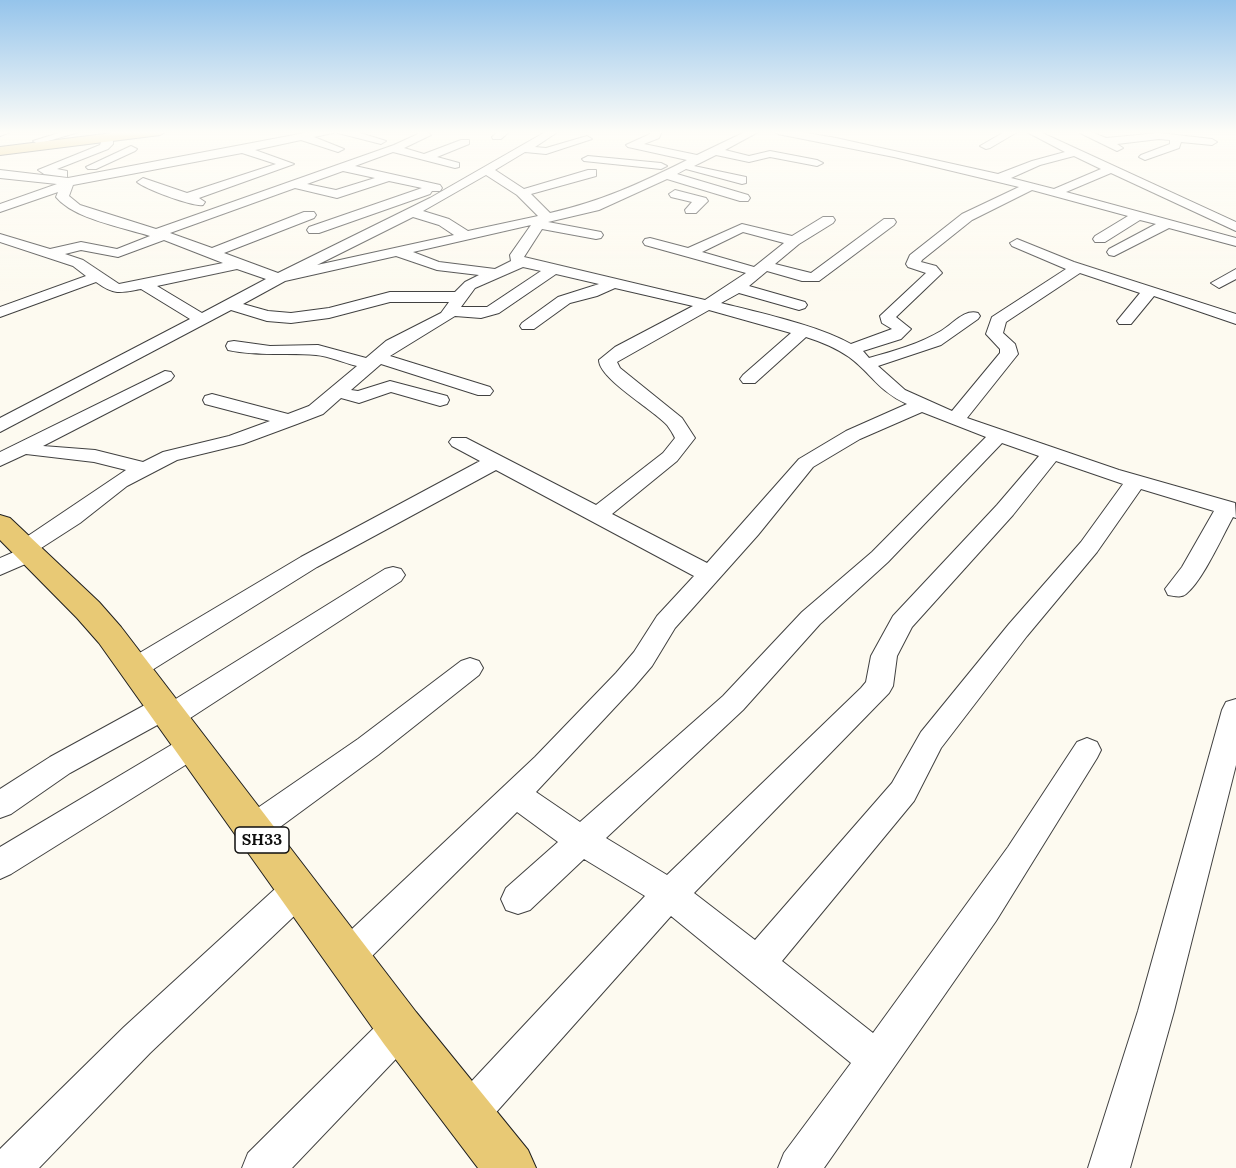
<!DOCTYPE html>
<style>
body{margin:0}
canvas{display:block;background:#fdfaf0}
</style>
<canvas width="1236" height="1168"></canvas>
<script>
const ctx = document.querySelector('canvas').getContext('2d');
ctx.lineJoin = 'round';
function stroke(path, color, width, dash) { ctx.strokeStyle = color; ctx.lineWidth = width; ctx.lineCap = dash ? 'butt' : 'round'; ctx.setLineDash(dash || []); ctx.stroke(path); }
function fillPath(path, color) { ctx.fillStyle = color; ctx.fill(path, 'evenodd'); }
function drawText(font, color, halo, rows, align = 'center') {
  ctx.font = font + ' Lora,serif'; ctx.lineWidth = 6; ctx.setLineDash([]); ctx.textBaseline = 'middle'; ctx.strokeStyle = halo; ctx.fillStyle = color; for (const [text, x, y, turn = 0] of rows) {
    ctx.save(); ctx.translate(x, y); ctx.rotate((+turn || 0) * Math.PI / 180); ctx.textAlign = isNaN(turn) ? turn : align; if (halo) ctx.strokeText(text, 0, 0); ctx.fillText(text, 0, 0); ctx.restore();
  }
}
const minor = new Path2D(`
 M0,131H13L0,136Z
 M65,131H82L38,144L33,141Z
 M114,131H127L113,140V144L108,149L57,169L67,171V177L44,174L38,170L100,145L103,137Z
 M315,131H334L333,133L314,137L344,149L338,152L301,140L255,150L294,164L199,198L205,202L203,205C193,207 145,189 137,182L143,178L187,193L276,164L242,153L73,185L69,196L80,205L156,229L394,145L418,134L415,131H427L431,135L404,148L424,154L461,140H469V144L437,157L459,163V167L455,168L393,152L355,166L440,185L442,188L440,191H432L430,194L319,233H309L307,230L309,227L422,188L389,181L337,198L295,188L170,233L212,248L304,212H314L316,215L314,218L224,253L278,273L430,198L547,131H559L535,147L546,148L587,136L592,139L546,154L525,152L495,170L524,189L588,170H596V176L531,194L550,213C602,201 639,184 687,160L628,147L626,145L650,134L652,131H662L659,138L644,144L697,155L747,131H760L725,150L749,156L770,151L817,160L823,163L817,166L770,157L749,162L716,155L694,166L746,177V183L742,184L686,169L677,174L748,195L750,198L748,201H740L667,179L599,210L548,222L601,232L603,235L601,238L596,239L542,229L524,257L705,300L746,273L645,245L643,242L645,239L650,238L688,248L742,224L792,236L823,217H833L835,220L833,223L799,244L775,264L811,273L884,219H894L896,222L894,225L819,281H802L767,271L749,286L805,302L807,305L805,308L799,310L739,293L721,303C760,313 817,325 851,344L892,329L882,323L880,316L926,273L908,267L906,264L910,255L962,214L1019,187L894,157L778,134L773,131H795L836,138L998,174L1032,161L1065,152L1025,131H1038L1236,222V231L1111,173L1066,192L1236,238V246L1169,228L1114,256L1109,255L1107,252L1109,249L1156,224L1140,220L1105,242H1095L1093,239L1095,236L1128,216L1032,190L972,220L922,260L921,262L936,266L942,273L896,317L911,329L901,339L863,351L869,358C894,351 919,344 941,331C953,324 964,309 978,313L980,316L978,319L941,345L878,366L905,390L952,411L1000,353V349L986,334L992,317L1066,269L1012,246L1010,243L1017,239L1074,262L1236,314V324L1154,296L1131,324H1119L1117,321L1140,293L1080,273L1006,322L1003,333L1015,344L1018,354L967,418L1119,470L1235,503L1236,518L1233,517C1222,537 1203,580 1186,594C1181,598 1175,596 1168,595L1165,589L1182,567L1214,511L1141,489L1097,552L1027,636L941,748L914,801L782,961L873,1033L1008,847L1077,742L1087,738L1097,742L1101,750L1097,758L996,921L824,1168H778L784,1153L851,1063L671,916L483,1127L469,1133L455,1127L449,1113L455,1099L645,896L584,859L530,910L518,914L506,910L501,899L506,888L558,842L517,812L360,968L348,973L336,968L331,956L336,944L535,757L616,673L634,652L657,616L694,576L496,470L317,567L144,675L135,678L126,675L122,668L126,661L301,557L480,461L452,446L449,442L452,438H466L596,505L663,453L675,438C673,434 670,429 667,425C654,410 599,379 599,360L615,347L693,306L615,288L597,296L570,303L534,329H522L520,326L522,323L558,297L599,284L556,274L499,313L481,318L455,316L390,356L490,387L493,391L490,395H478L381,364L351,390L358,391L390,381L447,396L449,400L447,404L440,406L391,392L359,403L341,398L323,414L297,424L243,444L177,460L127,486L80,523L38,550L41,554L37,559L0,575V558L14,552L13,549L16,544L126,470L94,462L26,454L0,466V452L165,371L171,372L174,376L171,380L43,446L95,450L143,462L163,452L229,436L270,421L205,404L203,400L205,396L212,394L288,414L309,406L357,366C344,363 329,356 316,355C285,352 260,357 228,350L226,346L228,342L234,341L270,346L318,345L366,358L386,341L441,313L449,302H390L329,318L291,323L267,321L231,310L0,432V418L190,319L141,289C119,293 114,295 96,282L0,317V307L86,276L73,266L0,242V234L50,249L81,242L117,249L150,236C122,227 74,219 56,197L58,192L0,212V204L57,184L0,178V170L68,178ZM1074,156L1101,169L1054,189L1011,178L1040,165ZM343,171L375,178L336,190L307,184ZM486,175L517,195L538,216L468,231L449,219L423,211ZM413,217L439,225L454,235L317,265ZM531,225L510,255L511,261L495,269L439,262L413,252ZM743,232L784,243L754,267L702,252ZM164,240L223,263L119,284L83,260L65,254L81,250L118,257ZM396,256L437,270L479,275L465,282L455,292H390L329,308L291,313L268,311L243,304L285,281ZM523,267L541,271L487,307H461L475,288ZM237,269L266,279L202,313L157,286ZM709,310L791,333L743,375L740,379L743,383H755L806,337C822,342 836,348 849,357C871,373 878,391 907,404L846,431L799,459L707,563L612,514L677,461L695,438L682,418L620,368L617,362ZM922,412L986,437L872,552L802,612L723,696L580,822L536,792L634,687L652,666L675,628L758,535L813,467L860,439ZM1002,443L1039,456L997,505L893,616L871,656L866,682L861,688L667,875L606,838L743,710L820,624L888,562ZM1056,461L1123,484L1081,542L1009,624L921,732L892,783L755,940L694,893L889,693L893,686L897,656L912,627L1013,515Z
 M337,131H354L386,141L381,144L338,133Z
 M498,131H510L501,139H493L492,137Z
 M1006,131H1019L990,148L986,149L980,146Z
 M1076,131H1089L1106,138L1159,133L1212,139L1217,142L1212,145L1181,142L1179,148L1145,160L1139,157L1141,155L1170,144V140L1159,139L1117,144L1123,148L1117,151Z
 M131,146L137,149L135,151L96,169H88L86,167Z
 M588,156L661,163L667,166L661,169L584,161L582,159Z
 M675,190L706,198L708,201L696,213H686L685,210L692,202L671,197L669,194Z
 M1236,269V279L1219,288L1211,283Z
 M393,567L401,569L405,575L401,581L181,724L171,727L161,723L70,773L11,814L0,818V789L50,757L154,700L164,697L174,700L385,569Z
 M470,658L479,661L483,668L479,675L378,755L265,838L254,842L243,838L238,828L243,818L358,739L461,661Z
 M1236,699V765L1174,1011L1130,1168H1088L1138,1011L1222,710L1226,702Z
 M193,734L203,738L207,746L203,754L11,874L0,879V847L183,738Z
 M299,874L311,878L316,889L311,900L150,1053L39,1168H0V1149L124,1027L287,878Z
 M400,1009L413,1015L419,1028L413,1041L292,1168H242L248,1153L387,1015Z`);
const major = new Path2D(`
 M129,131H167L160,135L0,155V147Z
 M0,515L10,518L99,602L121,627L416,1012L528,1150L536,1168H478L384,1044L99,643L77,618L0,540Z`);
stroke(minor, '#414141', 2);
stroke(major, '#1f1f1f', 2);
fillPath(minor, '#fff');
fillPath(major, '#e8c975');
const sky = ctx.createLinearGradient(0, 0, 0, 294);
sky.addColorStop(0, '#95c4eb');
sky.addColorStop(0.45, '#fefdf8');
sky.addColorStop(1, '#fefdf800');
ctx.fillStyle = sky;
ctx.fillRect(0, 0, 1236, 294);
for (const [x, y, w] of [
 [262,840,54]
]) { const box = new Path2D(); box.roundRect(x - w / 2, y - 13, w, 26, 4.5); ctx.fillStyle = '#fff'; ctx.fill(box); stroke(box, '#0e0e0e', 1.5); }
drawText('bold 16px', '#0e0e0e', null, [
 ["SH33",262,840]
]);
</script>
